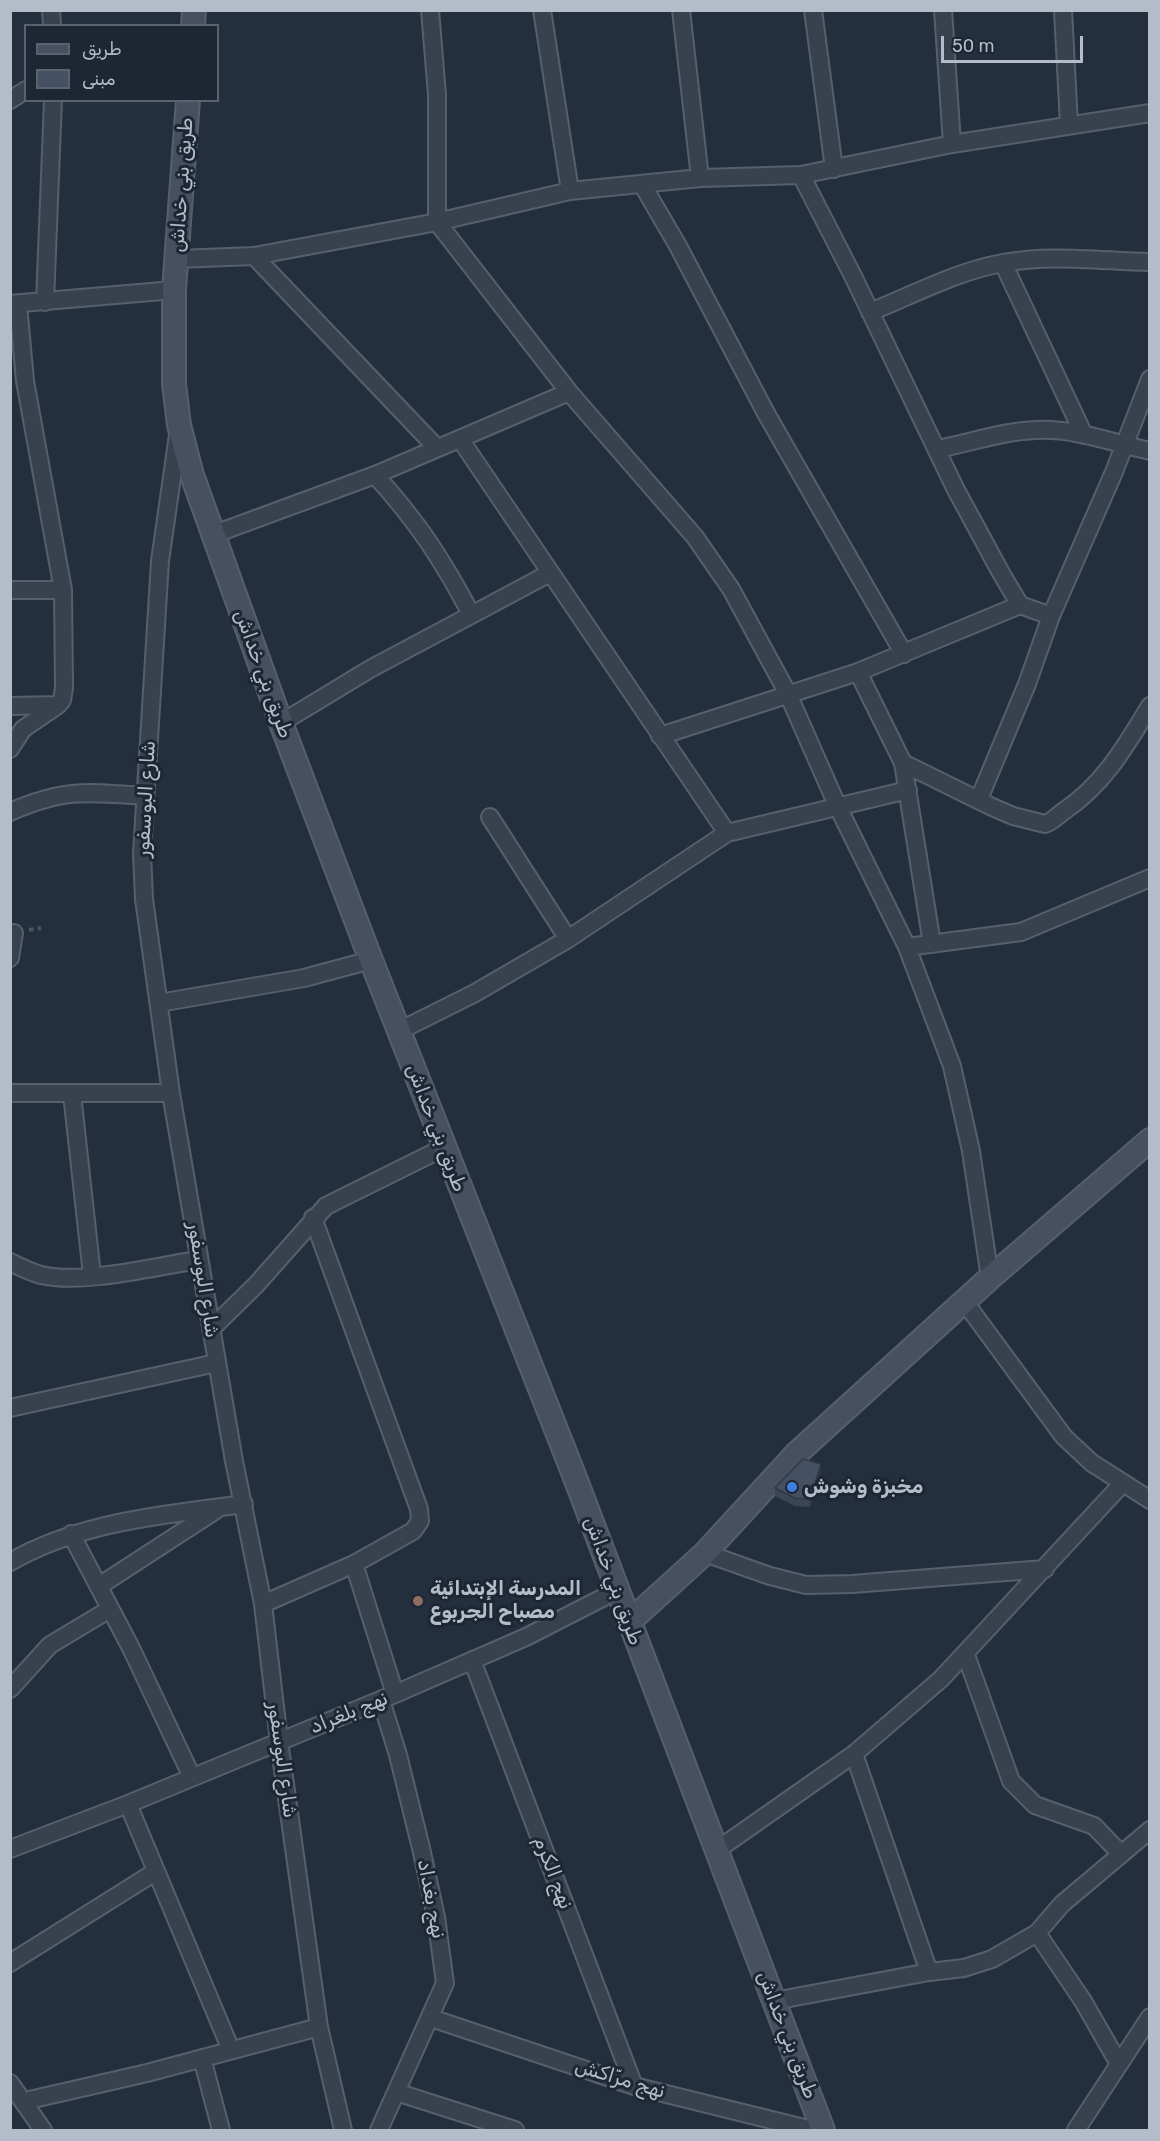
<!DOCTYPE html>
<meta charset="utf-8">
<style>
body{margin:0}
#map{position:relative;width:1160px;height:2141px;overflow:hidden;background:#242f3e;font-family:Rubik,"Noto Sans Arabic",sans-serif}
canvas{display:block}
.frame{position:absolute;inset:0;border:12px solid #b4bcc9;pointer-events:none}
.legend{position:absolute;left:24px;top:24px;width:195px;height:78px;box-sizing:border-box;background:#1d2633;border:2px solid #59626f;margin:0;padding:8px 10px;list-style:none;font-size:18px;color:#b4bcc9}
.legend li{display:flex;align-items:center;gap:12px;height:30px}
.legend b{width:30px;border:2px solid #59626f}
.scale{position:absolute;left:941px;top:36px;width:142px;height:27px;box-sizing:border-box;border:3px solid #b4bcc9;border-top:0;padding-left:8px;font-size:18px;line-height:21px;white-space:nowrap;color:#b4bcc9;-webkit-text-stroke:4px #1d2633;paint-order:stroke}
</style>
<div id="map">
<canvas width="1160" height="2141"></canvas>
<div class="frame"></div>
<ul class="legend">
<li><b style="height:8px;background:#465061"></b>طريق</li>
<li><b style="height:16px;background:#455162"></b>مبنى</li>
</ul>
<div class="scale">50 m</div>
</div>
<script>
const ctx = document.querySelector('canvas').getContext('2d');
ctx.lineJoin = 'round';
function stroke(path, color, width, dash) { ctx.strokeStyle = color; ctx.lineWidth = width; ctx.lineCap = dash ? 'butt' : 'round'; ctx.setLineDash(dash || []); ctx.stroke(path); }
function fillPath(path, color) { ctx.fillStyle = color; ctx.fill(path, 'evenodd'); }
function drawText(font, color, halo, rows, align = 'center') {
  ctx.font = font + ' Rubik,"Noto Sans Arabic",sans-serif'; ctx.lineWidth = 6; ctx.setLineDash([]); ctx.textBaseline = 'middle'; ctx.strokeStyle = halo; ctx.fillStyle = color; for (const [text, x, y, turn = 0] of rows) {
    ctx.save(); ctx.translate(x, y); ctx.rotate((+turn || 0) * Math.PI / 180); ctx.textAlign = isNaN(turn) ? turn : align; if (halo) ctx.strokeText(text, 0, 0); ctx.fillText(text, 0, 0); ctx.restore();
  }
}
const street = new Path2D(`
 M51,10L52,26
 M430,10L437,95V222L569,392L695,537L731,589L788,694L837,805L907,947L952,1066L971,1151L990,1278
 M542,10L570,191
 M681,10L700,178
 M813,10L834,169
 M943,10L952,144
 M1063,10L1069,125
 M10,100L26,90
 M801,175L853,276L955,488L1001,573L1020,605L1051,616
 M642,184L678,246L767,415L904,654
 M254,256L437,448
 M177,259L254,256L437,222L570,191L700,178L801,175L952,144L1150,113
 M1003,263L1084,435
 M45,302L53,100
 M10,304L174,290
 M870,312C913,295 957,271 1003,263C1051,254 1101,261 1150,262
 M178,435L160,561L142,853L144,899L171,1093L234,1461L263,1604L279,1741L319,2027L343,2130
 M460,439L727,833
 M937,449C970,443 1003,431 1036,430C1075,428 1113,443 1150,451
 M375,475C417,521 442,559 471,614
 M212,535L375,475L569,392
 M10,590H63
 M858,672L903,763L990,806L1013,816L1045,824C1052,822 1057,816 1064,811C1104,784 1125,747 1150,706
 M10,706L57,705
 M281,723L370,669L550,573
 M660,736L858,672L1020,605
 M10,749L23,729L58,705L62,700L64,688L63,590L25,381L18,304
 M903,763L932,944
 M979,799L1027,684L1051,616L1114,472L1150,379
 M10,812C65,788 88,792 145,796
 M490,817L568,939
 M907,947L1021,932L1150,878
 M10,958L14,933
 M159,1003L304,978L371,960
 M399,1031L475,993L568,939L727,833L908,790
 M10,1093H171
 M72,1094L92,1275
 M10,1262C20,1267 30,1272 41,1275C83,1285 156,1266 199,1260
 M964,1301L1064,1437L1092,1463L1150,1500
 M211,1329L256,1285L326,1206L443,1148
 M10,1408L216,1363
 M71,1534L131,1648L192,1777
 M705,1553L770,1576L806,1585L852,1584L1045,1569
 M10,1562C82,1521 164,1515 244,1504
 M354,1564L395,1694
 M99,1586L216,1510
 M263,1604L354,1564L413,1531L420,1521L419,1509L313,1218
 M966,1655L1011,1781L1035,1805L1094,1826L1120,1853
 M472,1660L634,2086
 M10,1689L50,1645L110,1609
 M854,1754L929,1972
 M128,1804L231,2050
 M10,1849L128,1804L395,1694L526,1637L616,1591
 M717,1850L854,1754L941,1679L1122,1484
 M1037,1933L1083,2001L1119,2064
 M10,1963L155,1872
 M774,2001L929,1972L964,1968L992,1959L1037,1933L1062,1904L1150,1830
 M431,2018L634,2086L812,2130
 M202,2058L221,2130
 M10,2083L43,2130
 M396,2092L515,2130
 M25,2101L147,2073L319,2027
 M379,2130L445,1983L436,1917L421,1848L398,1755L381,1700
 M1076,2130L1150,2017`);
const secondary = new Path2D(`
 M193,26L194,10
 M188,100L174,290V384L179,425L192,475L281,723L371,960L574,1475L823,2130
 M628,1623L705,1553L796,1454L990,1278L1150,1140`);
stroke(street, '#565f6c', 20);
stroke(secondary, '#565f6c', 26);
stroke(new Path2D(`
 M29,930L41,928`), '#44595c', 4, [4.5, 4.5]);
stroke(street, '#38414e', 16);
stroke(secondary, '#465061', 22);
fillPath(new Path2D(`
 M821,1472L810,1507L795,1506L775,1496V1488Z`), '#3b4654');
fillPath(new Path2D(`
 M821,1464V1472L810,1507V1499Z`), '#303945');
const building = new Path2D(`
 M803,1459L821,1464L810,1499L795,1498L775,1488Z`);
fillPath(building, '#455162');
stroke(building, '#303945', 1.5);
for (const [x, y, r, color] of [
 [792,1487,6,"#3f7fe0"],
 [418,1601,6,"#8d6e63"]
]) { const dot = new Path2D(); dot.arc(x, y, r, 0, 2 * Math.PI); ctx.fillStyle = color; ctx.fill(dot); stroke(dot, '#1d2633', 2); }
drawText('20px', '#b4bcc9', '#1d2633', [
 ["طريق بني خداش",182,185,-86],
 ["طريق بني خداش",263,674,70],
 ["شارع البوسفور",146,799,-87],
 ["طريق بني خداش",436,1128,69],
 ["شارع البوسفور",203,1280,81],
 ["طريق بني خداش",613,1581,70],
 ["نهج بلغراد",349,1713,-22],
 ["شارع البوسفور",282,1760,82],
 ["نهج الكرم",553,1873,69],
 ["نهج بغداد",431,1899,79],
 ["طريق بني خداش",787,2035,69],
 ["نهج مرّاكش",620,2079,17]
]);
drawText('bold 20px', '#b4bcc9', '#1d2633', [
 ["مخبزة وشوش",804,1487],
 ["المدرسة الإبتدائية",430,1589],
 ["مصباح الجربوع",430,1612]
], 'left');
</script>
